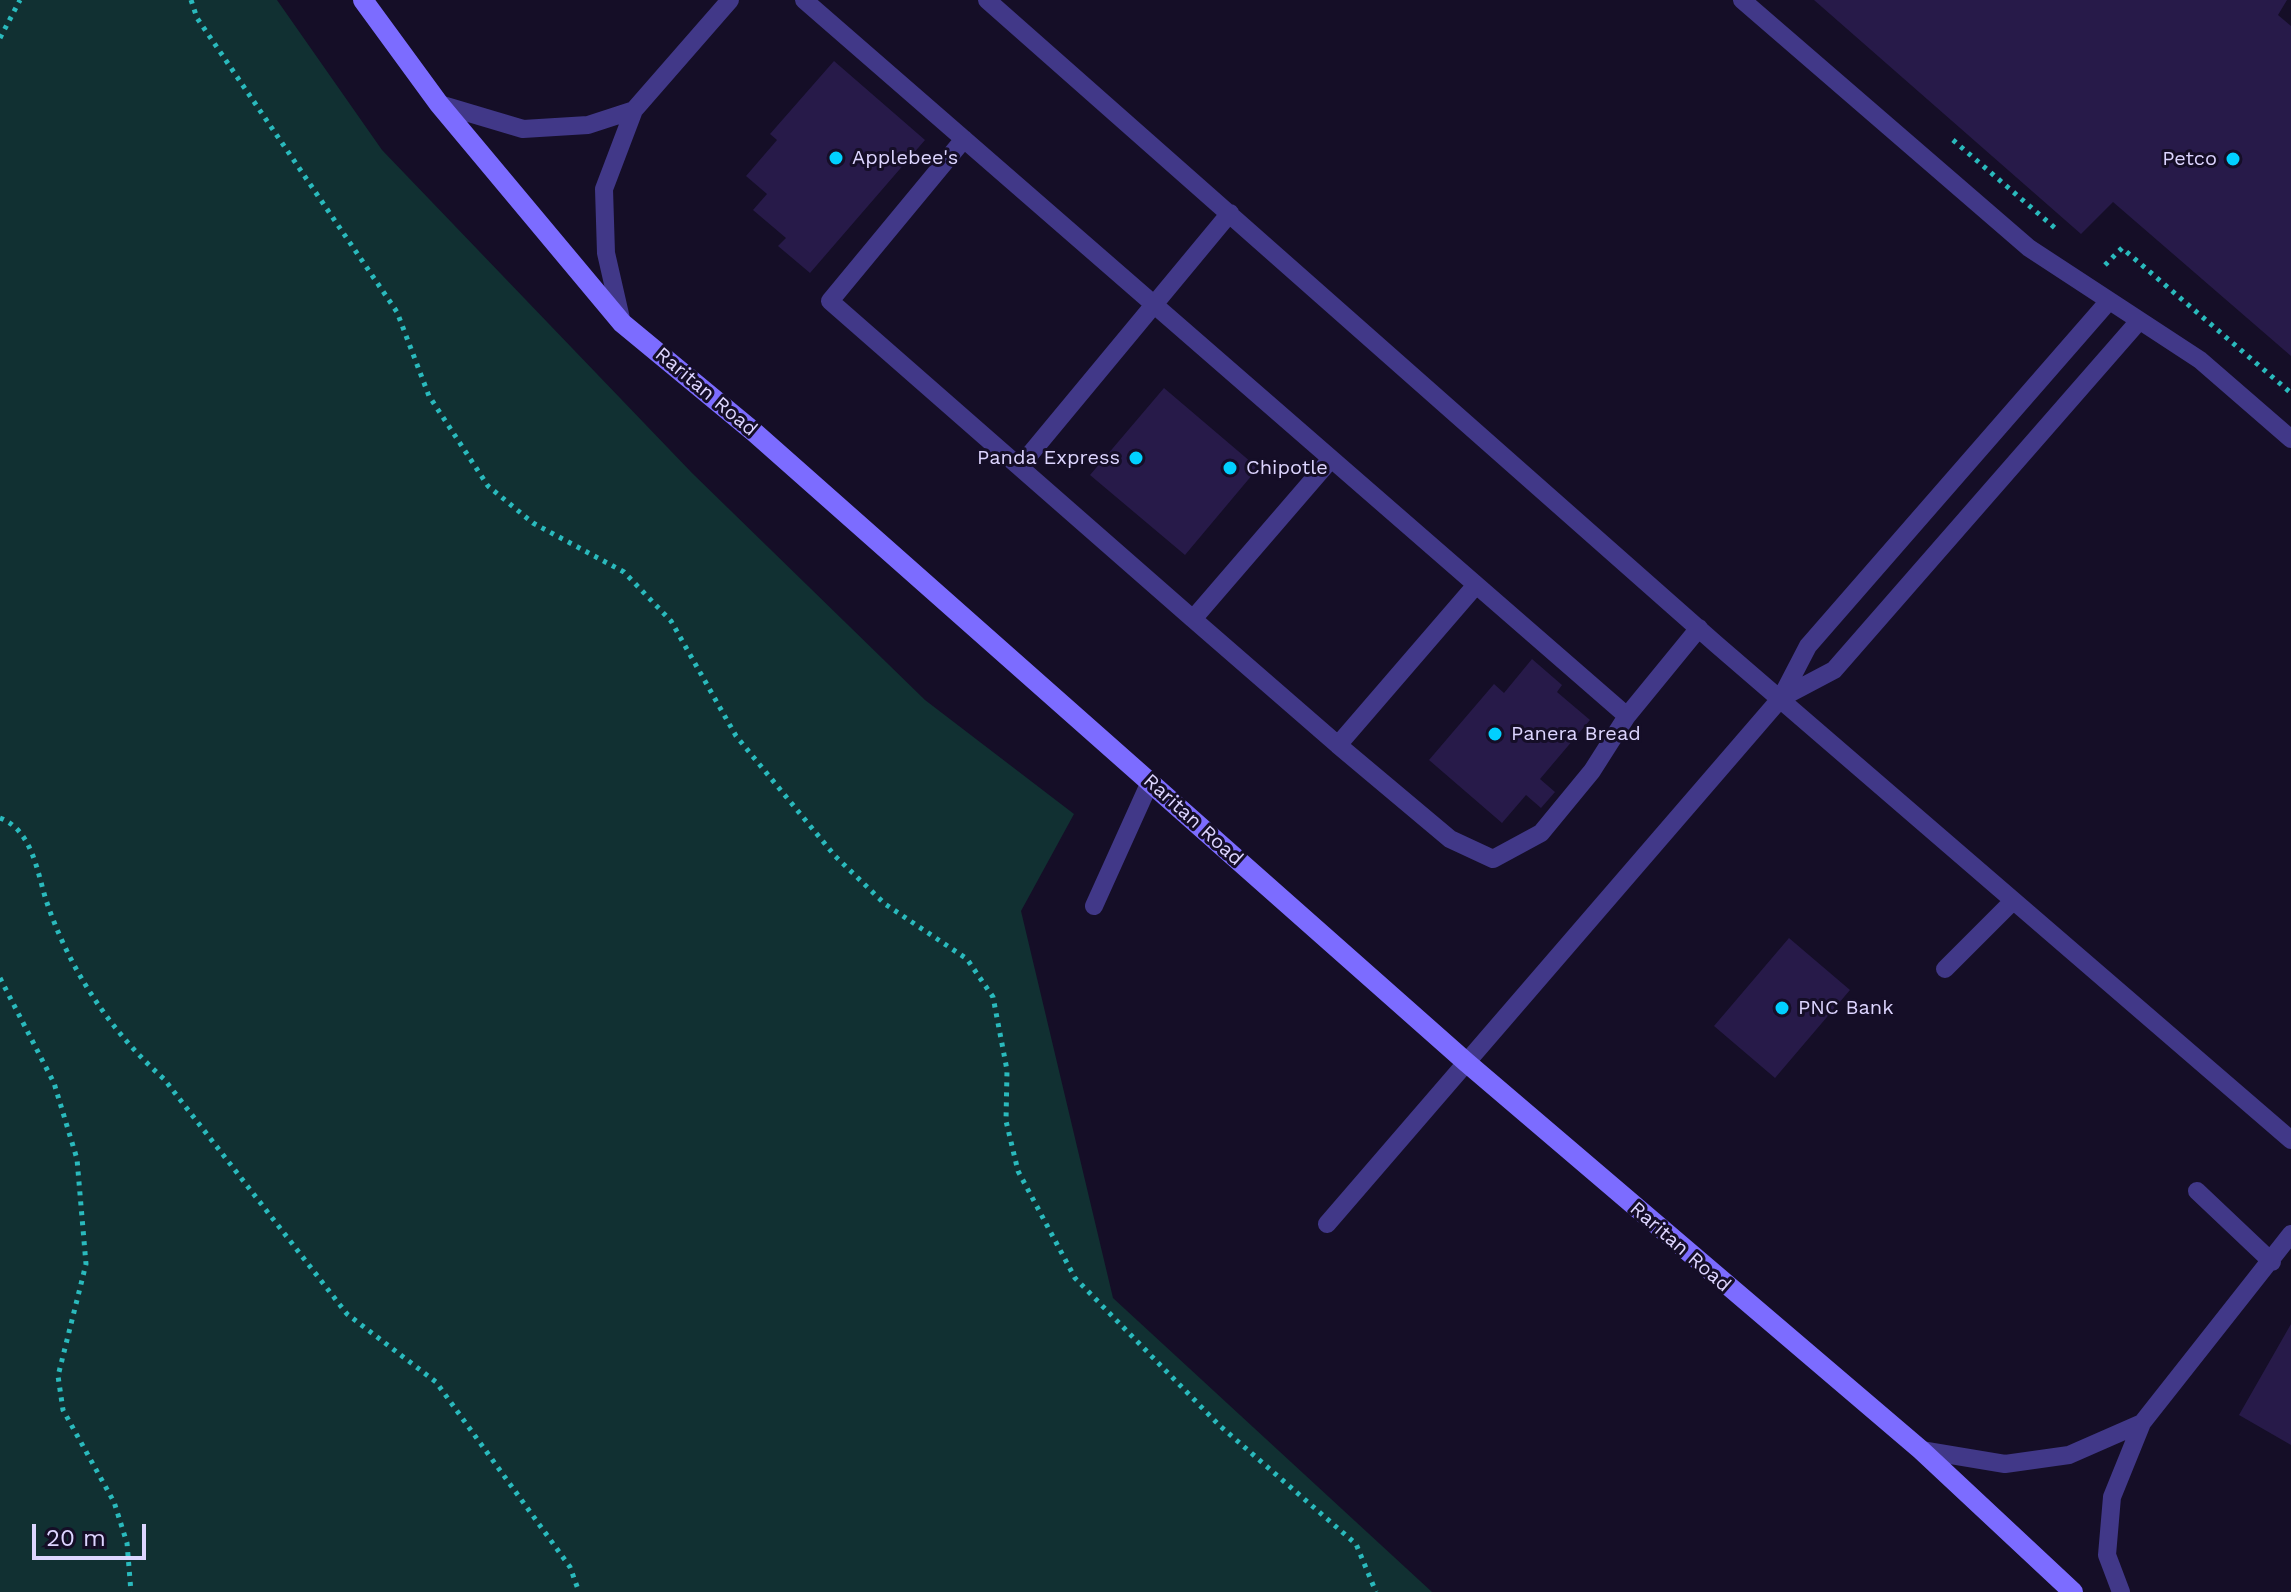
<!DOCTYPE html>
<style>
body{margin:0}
#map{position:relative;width:2291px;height:1592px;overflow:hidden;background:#150e27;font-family:"Work Sans",sans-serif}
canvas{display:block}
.scale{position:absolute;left:32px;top:1524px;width:114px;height:36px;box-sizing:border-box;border:4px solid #ddd5ff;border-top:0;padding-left:10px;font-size:24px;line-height:28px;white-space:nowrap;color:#ddd5ff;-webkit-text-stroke:6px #150e27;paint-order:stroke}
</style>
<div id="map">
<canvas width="2291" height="1592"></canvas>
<div class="scale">20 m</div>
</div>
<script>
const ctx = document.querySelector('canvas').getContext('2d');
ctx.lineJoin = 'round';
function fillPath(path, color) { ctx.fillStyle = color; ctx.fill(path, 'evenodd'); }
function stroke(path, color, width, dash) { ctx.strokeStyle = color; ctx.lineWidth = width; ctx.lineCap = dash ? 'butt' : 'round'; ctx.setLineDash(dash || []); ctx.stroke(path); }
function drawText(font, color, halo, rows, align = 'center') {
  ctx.font = font + ' "Work Sans",sans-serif'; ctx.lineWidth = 6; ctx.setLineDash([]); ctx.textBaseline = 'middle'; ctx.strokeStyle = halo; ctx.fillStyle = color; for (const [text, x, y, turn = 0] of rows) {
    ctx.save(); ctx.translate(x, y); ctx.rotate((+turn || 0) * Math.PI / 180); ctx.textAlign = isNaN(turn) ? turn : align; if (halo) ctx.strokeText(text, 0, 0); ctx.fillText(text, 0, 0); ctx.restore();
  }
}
fillPath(new Path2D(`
 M0,0H277L382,150L692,473L925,700L1074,814L1021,911L1113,1298L1432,1592H0Z`), '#113032');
fillPath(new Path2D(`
 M1814,0H2287L2278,15L2291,26V356L2113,202L2081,234Z
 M834,61L925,140L810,273L778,246L786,238L753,210L767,194L746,176L777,140L770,134Z
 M1164,388L1258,468L1185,555L1090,475Z
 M1532,659L1562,685L1557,692L1590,720L1540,779L1555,792L1541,808L1526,795L1502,823L1429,760L1494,684L1504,693Z
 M1789,938L1850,990L1775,1078L1714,1026Z
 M2291,1324V1445L2239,1415Z`), '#271a49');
stroke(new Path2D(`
 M191,0L197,18L397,312L429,396L488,486L533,523L624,572L671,621L736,736L835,856L885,904L967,959L993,997L1007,1070L1006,1121L1018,1171L1075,1278L1219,1425L1356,1544L1376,1592
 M0,38L20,0
 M1953,140L2055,228
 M2105,265L2122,248L2291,393
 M0,818C32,830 37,871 46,900C69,969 110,1031 164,1079L347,1314L436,1382L570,1567L579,1592
 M0,978L54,1083L77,1159L86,1264L58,1376L63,1410L114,1502L127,1543L131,1592`), '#2ababd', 5, [4, 6]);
stroke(new Path2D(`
 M804,0L1627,716
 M987,0L1716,644L2291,1140
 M1742,0L2029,248L2200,360L2291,439
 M439,104L523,129L588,125L634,110
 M964,139L830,301L1193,619
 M622,323L606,253L604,189L634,110L730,0
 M1331,459L1193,619L1338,745L1476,585
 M1021,465L1230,213
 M1781,698L1834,670L2139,321
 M1338,745L1450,839L1493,859L1541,833L1592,771L1627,716L1699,628
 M1094,906L1150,782
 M1945,969L2013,901
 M2197,1191L2272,1262
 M1327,1224L1781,698L1808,646L2108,302
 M1921,1450L2005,1464L2069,1455L2142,1423
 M2121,1592L2107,1555L2112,1497L2142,1423L2291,1234`), '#413888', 18);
stroke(new Path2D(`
 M363,0L439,104L622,323L754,432L1466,1062L1921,1450L2073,1592`), '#7c6cff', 20);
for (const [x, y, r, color] of [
 [836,158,8,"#01d0ff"],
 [2233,159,8,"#01d0ff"],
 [1136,458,8,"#01d0ff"],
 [1230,468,8,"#01d0ff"],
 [1495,734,8,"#01d0ff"],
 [1782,1008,8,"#01d0ff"]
]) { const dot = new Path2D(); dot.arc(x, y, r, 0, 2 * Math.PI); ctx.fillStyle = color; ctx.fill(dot); stroke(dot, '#150e27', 3); }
drawText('20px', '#ddd5ff', '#150e27', [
 ["Applebee's",852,158],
 ["Petco",2217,159,"right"],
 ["Panda Express",1120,458,"right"],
 ["Chipotle",1246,468],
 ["Panera Bread",1511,734],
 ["PNC Bank",1798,1008]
], 'left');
drawText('20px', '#ddd5ff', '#150e27', [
 ["Raritan Road",706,392,40],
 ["Raritan Road",1193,820,42],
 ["Raritan Road",1680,1247,41]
]);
</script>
